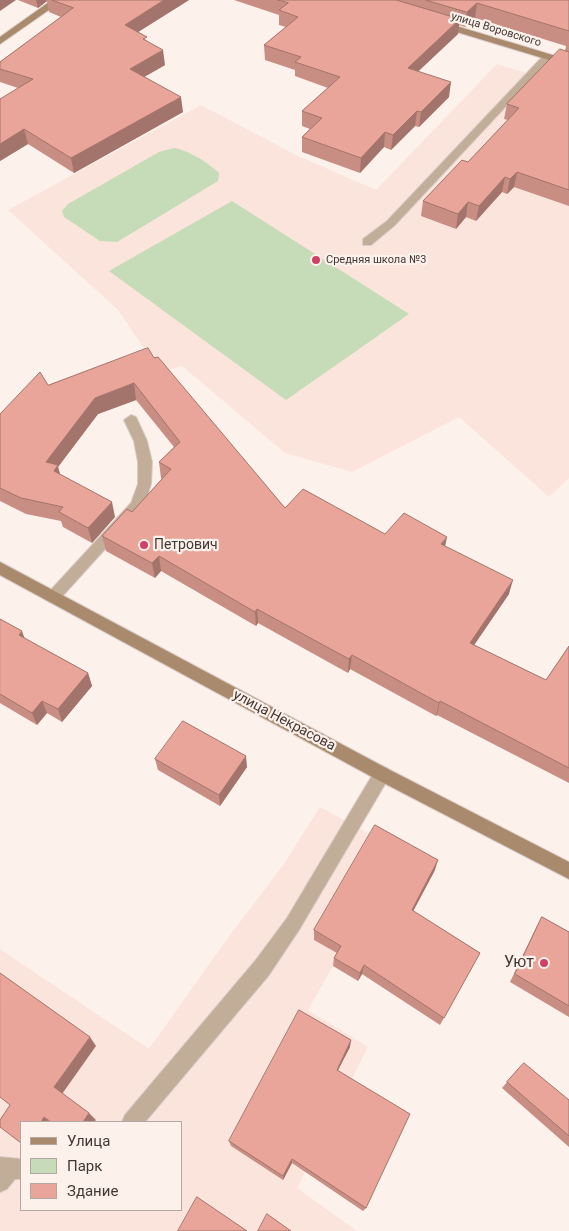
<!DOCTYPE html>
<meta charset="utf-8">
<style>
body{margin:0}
#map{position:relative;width:569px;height:1231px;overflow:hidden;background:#fdf1ec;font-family:Roboto,sans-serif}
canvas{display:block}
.legend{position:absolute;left:20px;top:1121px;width:162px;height:90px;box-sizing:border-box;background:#fdf1ec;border:1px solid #b2a7a2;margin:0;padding:6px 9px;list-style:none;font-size:15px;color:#423732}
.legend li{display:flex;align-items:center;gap:10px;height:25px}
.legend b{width:25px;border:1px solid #b2a7a2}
</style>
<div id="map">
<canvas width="569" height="1231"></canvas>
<ul class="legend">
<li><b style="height:6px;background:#a98a6c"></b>Улица</li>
<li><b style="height:14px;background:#c6dbb7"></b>Парк</li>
<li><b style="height:14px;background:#e9a599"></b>Здание</li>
</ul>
</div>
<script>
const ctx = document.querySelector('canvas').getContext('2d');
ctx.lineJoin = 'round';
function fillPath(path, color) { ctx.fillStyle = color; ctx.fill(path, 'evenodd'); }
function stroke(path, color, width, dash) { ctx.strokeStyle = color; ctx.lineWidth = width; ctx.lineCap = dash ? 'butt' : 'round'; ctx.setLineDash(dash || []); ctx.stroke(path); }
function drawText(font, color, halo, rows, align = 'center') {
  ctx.font = font + ' Roboto,sans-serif'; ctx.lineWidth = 4.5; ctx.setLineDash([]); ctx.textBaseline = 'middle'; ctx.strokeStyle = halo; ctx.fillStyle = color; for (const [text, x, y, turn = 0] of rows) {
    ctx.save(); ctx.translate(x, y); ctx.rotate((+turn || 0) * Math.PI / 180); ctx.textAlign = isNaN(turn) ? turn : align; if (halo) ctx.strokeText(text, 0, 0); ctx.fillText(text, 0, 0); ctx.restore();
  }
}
fillPath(new Path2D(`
 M497,64L569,86V478L549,497L459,417L352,472L285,453L182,366L160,372L118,310L8,210L201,105L296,155L376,190Z
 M320,807L373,836L339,955L308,1010L368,1047L297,1188L357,1231H0V949L149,1049L227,939L284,864ZM21,1122H181V1210H21Z`), '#fbe4db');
fillPath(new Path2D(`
 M174,148C188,150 209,163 219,173L218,181L117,242L100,241L64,217L62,211L68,204L159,152Z
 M232,201L409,314L286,400L109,271Z`), '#c6dbb7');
const lane = new Path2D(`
 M544,55L552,57L395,225L371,245H363V239L387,221Z
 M131,415L136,417L147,441L152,462L151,484L144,506L58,601L53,603L48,601L46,597L48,593L131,503L138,484V462L134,441L124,420Z
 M382,766L388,769L390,774L388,779L299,930L269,975L145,1122H122L125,1115L255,961L287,918L376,769Z
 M0,1157L21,1159V1179H15L7,1189L0,1192Z`);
const secondary = new Path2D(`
 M52,0H63L0,44V37Z
 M437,22H443L569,60V66L437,26Z
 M0,562L388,769L569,862V879L376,779L0,575Z`);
stroke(lane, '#d8ccc7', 2);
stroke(secondary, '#d8ccc7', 2);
fillPath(lane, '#c2ad99');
fillPath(secondary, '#a98a6c');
fillPath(new Path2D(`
 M18,0H189L138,32L148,42L165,65L144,77L183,112L74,173L28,144L0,161L18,88L0,82V62L61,17L49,12L47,1L38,8Z
 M234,0H569V206L514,187L507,194L502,192L476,221L466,217L456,229L421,216L423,201L468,162L508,120L504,119L507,104L565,51L566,46L475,18L465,27L459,25L458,34L418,71L449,97L419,127L415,126L391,150L384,147L360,173L302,152V137L310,129L302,126V111L328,88L295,76V70L265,60L264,45L286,27L279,25V15Z
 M154,358L285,508L385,534L445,546L509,594L474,645L546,680L569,646V783L437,715L436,716L350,669L348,673L258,623L256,626L161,571L155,578L106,551L102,536L132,512L162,479L161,478L159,462L174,447L136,400L98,414L58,467L60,475L115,517L92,543L63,527L61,521L26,514L0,501V414L48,385Z
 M0,619L24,638L88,673L92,686L62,722L47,713L37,725L0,703Z
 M155,759L247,767L220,806L158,770Z
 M435,870L413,911L480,953L440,1025L362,974L358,981L333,966L334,958L337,953L314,940V930Z
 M542,917L569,932V1017L510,982L537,926Z
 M350,1047L338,1070L366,1208L363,1211L292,1163L283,1180L231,1146L229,1141Z
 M518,1069L569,1100V1147L502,1088Z`), '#c88e84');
fillPath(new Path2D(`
 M0,0H16L0,11Z
 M36,0H46L47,1L38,8Z
 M164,0H189L127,39L125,25Z
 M477,3L475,18L465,27L467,12Z
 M460,19L458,34L406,83L408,68Z
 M163,50L165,65L132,84L130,69Z
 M451,82L449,97L419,127L421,112Z
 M181,97L183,112L74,173L71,158Z
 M417,111L415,126L391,150L393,135Z
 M24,129L28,144L0,161V144Z
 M385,132L384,147L360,173L361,158Z
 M517,172L514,187L507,194L510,179Z
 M505,177L502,192L476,221L479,206Z
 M468,202L466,217L456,229L458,214Z
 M134,383L136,400L98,414L58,467L62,481L46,462L95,398Z
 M112,502L115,517L92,543L88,528Z
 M447,537L444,552L441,544Z
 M159,556L161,571L155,578L152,563Z
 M513,580L509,594L466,657L470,643Z
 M257,609L258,623L256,626L255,612Z
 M22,631L27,645L19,635Z
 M352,655L350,669L348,673L349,659Z
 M88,673L92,686L62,722L58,709Z
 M42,701L47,713L37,725L32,713Z
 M440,701L437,715L436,716L439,703Z
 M246,756L247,767L220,806L219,795Z
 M438,860L435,870L409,919L412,910Z
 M364,965L362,974L358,981L360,973Z
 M90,1037L96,1046L62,1094L54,1087Z
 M351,1040L350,1047L335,1076L337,1070Z
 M89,1113L96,1120L94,1122H83Z
 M44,1117L50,1122H41Z
 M292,1159V1163L283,1180V1176Z`), '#a3746b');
const building = new Path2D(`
 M52,0H164L125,25L147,37L143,39L163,50L130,69L181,97L71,158L24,129L0,144V99L33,79L0,69V62L73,8Z
 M278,0H396L460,19L408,68L451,82L421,112L417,111L393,135L385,132L361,158L302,137L322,118L302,111L340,77L295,62L301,57L264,45L298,17L279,10L288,3Z
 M426,0H569V31L477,3L467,12Z
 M560,49L569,52V190L517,172L510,179L505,177L479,206L468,202L458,214L423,201L462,160L468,162L519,108L507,104Z
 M148,348L154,358L158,357L285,508L303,489L385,534L404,513L447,537L441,544L513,580L470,643L546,680L569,646V768L440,701L439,703L352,655L349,659L257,609L255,612L159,556L152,563L102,536L127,509L132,512L171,469L159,462L180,442L134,383L95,398L46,462L58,465L54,471L112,502L88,528L59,512L63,507L21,498L0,488V414L40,372L48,385Z
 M0,619L22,631L19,635L88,673L58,709L42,701L32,713L0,694Z
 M183,721L246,756L219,795L155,759Z
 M375,825L438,860L412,910L480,953L444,1018L364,965L360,973L334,958L341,946L314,930Z
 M542,917L569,932V1006L515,974Z
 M0,973L90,1037L54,1087L89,1113L83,1122H51L44,1117L41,1122H21V1143L0,1127V1120L10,1105L0,1097Z
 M299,1010L351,1040L337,1070L410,1114L366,1208L292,1159L283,1176L229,1141Z
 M524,1063L569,1100V1136L507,1082Z
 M197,1197L247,1231H178Z
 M267,1214L291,1231H258Z`);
fillPath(building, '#e9a599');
stroke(building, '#a3746b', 1);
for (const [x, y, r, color] of [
 [316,260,5,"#d04168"],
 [144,545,5,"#d04168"],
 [544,963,5,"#d04168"]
]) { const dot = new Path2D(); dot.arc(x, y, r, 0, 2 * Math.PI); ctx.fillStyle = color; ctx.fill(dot); stroke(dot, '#fdf1ec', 2); }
drawText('11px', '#423732', '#fdf1ec', [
 ["улица Воровского",496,30,17]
]);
drawText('11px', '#423732', '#fdf1ec', [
 ["Средняя школа №3",326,260]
], 'left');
drawText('14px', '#423732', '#fdf1ec', [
 ["Петрович",154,545]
], 'left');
drawText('14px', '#423732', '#fdf1ec', [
 ["улица Некрасова",284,721,28]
]);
drawText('16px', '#423732', '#fdf1ec', [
 ["Уют",534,963]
], 'right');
</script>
